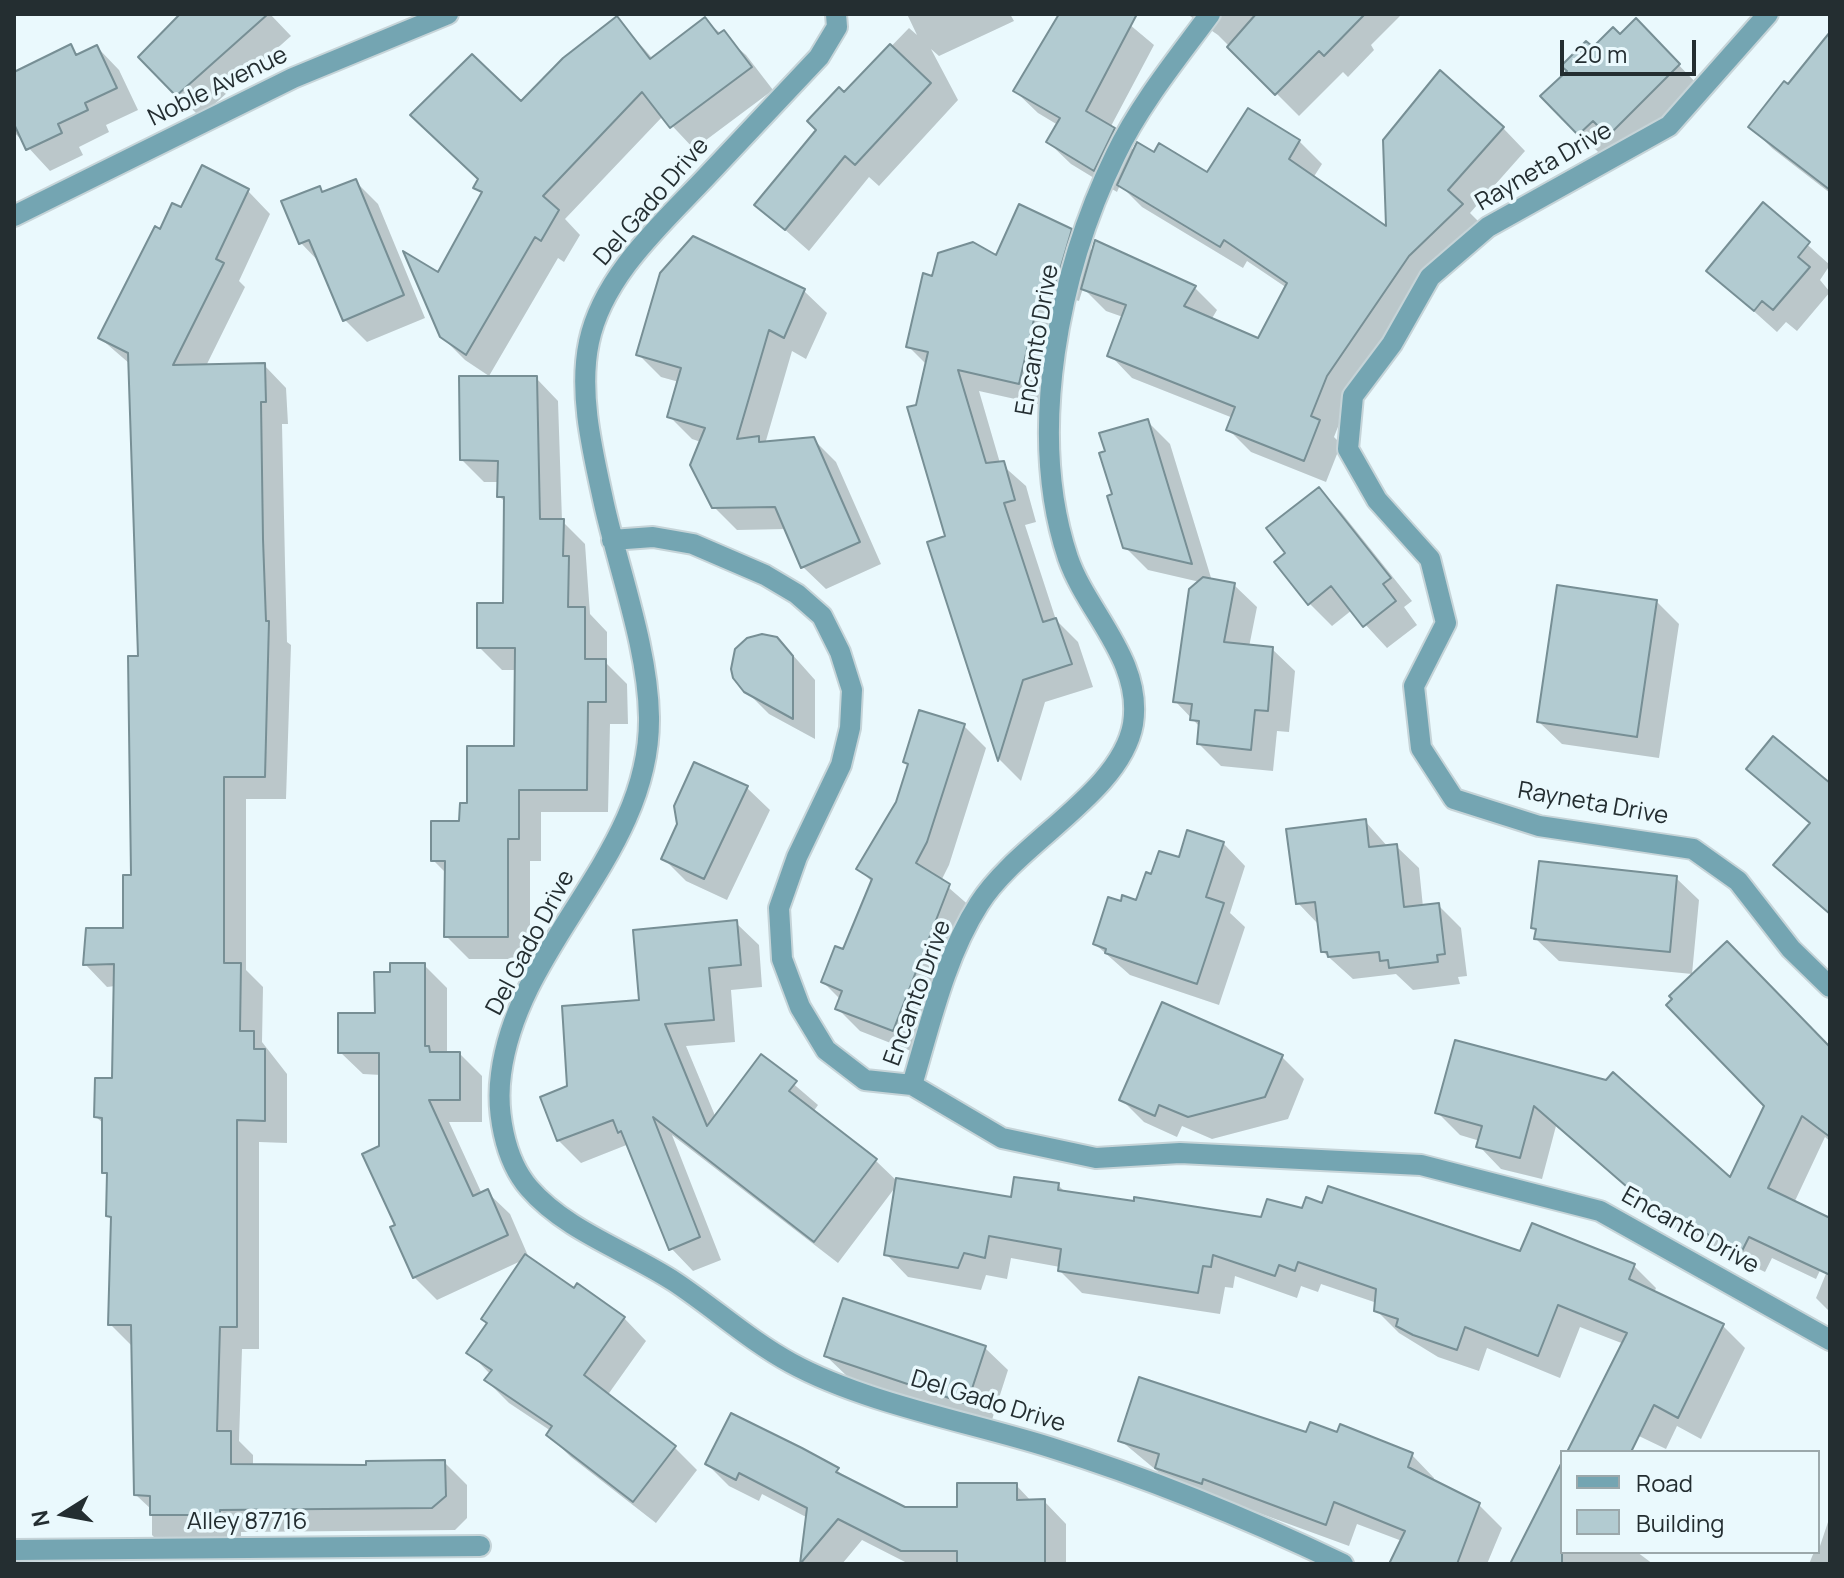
<!DOCTYPE html>
<style>
body{margin:0}
#map{position:relative;width:1844px;height:1578px;overflow:hidden;background:#eaf9fd;font-family:Manrope,sans-serif}
canvas{display:block}
.frame{position:absolute;inset:0;border:16px solid #242e31;pointer-events:none}
.legend{position:absolute;left:1560px;top:1450px;width:260px;height:104px;box-sizing:border-box;background:#eaf9fd;border:2px solid #9ba8ab;margin:0;padding:10px 14px;list-style:none;font-size:24px;color:#242e31}
.legend li{display:flex;align-items:center;gap:16px;height:40px}
.legend b{width:40px;border:2px solid #9ba8ab}
.north{position:absolute;left:24px;top:1474px;width:80px;height:80px;-webkit-text-stroke:6px #eaf9fd;paint-order:stroke;rotate:259deg;font-size:22px;font-weight:700;line-height:32px;text-align:center;color:#242e31}
.north::after{content:'';display:block;margin:auto;width:28px;height:36px;background:#242e31;clip-path:polygon(50% 0,100% 100%,50% 72%,0 100%)}
.scale{position:absolute;left:1560px;top:40px;width:136px;height:36px;box-sizing:border-box;border:4px solid #242e31;border-top:0;padding-left:10px;font-size:24px;line-height:28px;white-space:nowrap;color:#242e31;-webkit-text-stroke:6px #eaf9fd;paint-order:stroke}
</style>
<div id="map">
<canvas width="1844" height="1578"></canvas>
<div class="frame"></div>
<ul class="legend">
<li><b style="height:10px;background:#74a5b2"></b>Road</li>
<li><b style="height:22px;background:#b2cbd1"></b>Building</li>
</ul>
<div class="north">N</div>
<div class="scale">20 m</div>
</div>
<script>
const ctx = document.querySelector('canvas').getContext('2d');
ctx.lineJoin = 'round';
function fillPath(path, color) { ctx.fillStyle = color; ctx.fill(path, 'evenodd'); }
function stroke(path, color, width, dash) { ctx.strokeStyle = color; ctx.lineWidth = width; ctx.lineCap = dash ? 'butt' : 'round'; ctx.setLineDash(dash || []); ctx.stroke(path); }
function drawText(font, color, halo, rows, align = 'center') {
  ctx.font = font + ' Manrope,sans-serif'; ctx.lineWidth = 7; ctx.setLineDash([]); ctx.textBaseline = 'middle'; ctx.strokeStyle = halo; ctx.fillStyle = color; for (const [text, x, y, turn = 0] of rows) {
    ctx.save(); ctx.translate(x, y); ctx.rotate((+turn || 0) * Math.PI / 180); ctx.textAlign = isNaN(turn) ? turn : align; if (halo) ctx.strokeText(text, 0, 0); ctx.fillText(text, 0, 0); ctx.restore();
  }
}
fillPath(new Path2D(`
 M183,14H270L291,36L200,117L140,57Z
 M907,14H1010L1014,21L939,56L931,49L958,100L879,186L869,177L809,251L757,205L844,95L909,28L917,35Z
 M1072,14H1117L1154,45L1110,128L1135,151L1208,175L1299,141L1322,164L1313,178L1388,230L1503,128L1525,151L1470,213L1484,227L1431,279L1349,399L1334,437L1341,444L1326,482L1251,452L1228,429L1233,418L1132,378L1110,355L1123,317L1106,311L1083,288L1079,301L1066,297L1042,405L979,391L1000,463L1026,486L1036,522L1025,525L1056,620L1078,642L1093,687L1045,702L1021,781L1000,760L929,544L948,538L917,406L927,365L908,346L934,279L1071,230L1094,253L1097,242L1195,288L1217,310L1211,320L1259,340L1287,288L1247,261L1243,268L1142,207L1120,185L1117,192L1071,164L1048,142L1058,125L1038,113L1015,91Z
 M1187,14H1402L1371,45L1374,50L1348,77L1343,72L1299,116L1218,35Z
 M617,18L653,59L705,20L746,55L773,90L694,149L663,116L565,219L580,235L564,262L558,258L489,376L465,360L441,336L438,275L483,194L476,187L521,104Z
 M1636,21L1701,88L1631,157L1617,142L1602,156L1543,96L1593,50L1620,37Z
 M1830,40V193L1773,149L1750,127Z
 M70,47L79,56L97,47L119,70L138,110L106,125L109,132L79,147L83,155L50,171L14,132V74Z
 M355,181L378,204L425,318L367,342L344,319L322,265L301,243L319,188L325,193Z
 M248,191L270,214L239,281L245,287L206,366L264,365L286,388L288,424H282L285,563L287,642L291,645L286,799H246V970L263,987L262,1042L287,1074V1143L259,1142V1349H242L239,1441L253,1455V1467H368L444,1462L467,1485V1518L455,1530L241,1532V1537H209L210,1557L174,1558L152,1535V1510L136,1495L133,1347L110,1324L113,1221L108,1216L104,1124L96,1117L114,1080L115,986L107,987L85,964L125,930L133,877L140,658L130,364L100,338L161,231L181,210Z
 M1763,205L1830,265L1820,280L1830,292L1797,331L1786,322L1777,332L1709,271Z
 M804,291L827,313L806,359L792,351L765,444L813,439L836,462L881,564L826,589L803,567L787,529L737,530L714,507L701,442L692,439L669,416L679,382L661,377L638,354Z
 M536,378L558,401L562,521L585,544L590,614L607,632V664L627,684L628,724H610L608,812H541V861H530V959H469L446,936L447,874L433,860L461,823L469,805L516,748L517,670H502L479,647L505,605L506,503L499,496L500,482H484L462,460Z
 M1147,421L1170,444L1212,581L1234,585L1257,607L1249,647L1272,649L1295,671L1289,732L1277,731L1273,771L1221,766L1199,744L1200,727L1175,701L1200,582L1148,570L1125,547L1114,495Z
 M1319,490L1341,512L1412,601L1404,607L1417,625L1387,648L1352,610L1332,626L1310,604L1288,554Z
 M1656,601L1679,624L1659,758L1562,744L1539,722Z
 M783,644L815,680V739L769,714L746,691Z
 M964,726L986,748L949,865L941,881L972,908L916,1053L860,1031L837,1008L841,1000L823,982L844,952L873,883L859,869L898,803L910,766L905,762Z
 M1749,769L1830,786V915L1776,865L1811,825Z
 M747,788L770,810L727,900L686,881L664,859Z
 M1365,821L1388,847L1396,846L1419,868L1423,907L1438,905L1461,928L1467,976L1458,977L1460,984L1413,990L1396,974L1353,979L1322,951L1319,925L1298,903Z
 M1223,843L1245,866L1230,913L1245,927L1219,1005L1130,975L1095,944L1122,903H1138L1153,877L1180,860Z
 M1676,878L1699,900L1692,974L1559,961L1536,939L1537,932L1533,928Z
 M736,923L759,945L762,987L731,990L735,1042L686,1046L716,1118L762,1057L818,1105L813,1112L876,1161L898,1182L1013,1199L1058,1185L1066,1193L1634,1266L1656,1288L1654,1293L1723,1326L1745,1348L1701,1439L1677,1426L1666,1449L1618,1426L1624,1344L1580,1327L1560,1378L1487,1348L1479,1371L1438,1357L1399,1333L1376,1310L1377,1303L1321,1284L1318,1292L1301,1286L1297,1298L1235,1276L1233,1288L1225,1287L1220,1314L1082,1293L1060,1271V1267L1011,1258L1007,1279L986,1275L981,1290L908,1277L886,1254L897,1185L838,1263L672,1135L721,1260L693,1271L671,1248L629,1144L581,1163L558,1140L569,1088L641,1002Z
 M424,965L447,988V1054H460L482,1076V1122H449L482,1194L487,1192L510,1214L529,1258L574,1290L624,1318L646,1341L607,1396L674,1447L697,1470L656,1523L571,1457L548,1435L551,1431L509,1403L486,1380L491,1375L469,1352L523,1260L437,1300L414,1277L397,1226L381,1147V1075L363,1074L340,1052L377,1015L392,974Z
 M1456,1042L1730,1180L1830,1049V1141L1825,1137L1794,1203L1830,1229V1249L1816,1279L1772,1258L1765,1272L1674,1228L1556,1126L1542,1179L1501,1169L1479,1146L1480,1141L1460,1135L1438,1113Z
 M1282,1057L1304,1079L1288,1119L1212,1139L1182,1126L1177,1137L1144,1122L1122,1100Z
 M1830,1264V1312L1816,1298Z
 M985,1348L1008,1370L990,1426L849,1378L826,1356Z
 M1307,1434L1412,1455L1434,1478L1433,1482L1479,1505L1502,1528L1487,1564H1395L1402,1541L1357,1524L1349,1546L1226,1501L1224,1505L1180,1490L1120,1440Z
 M707,1464L837,1470L848,1481L904,1509H959L1016,1485L1032,1502L1044,1501L1066,1524V1564H909L862,1540L842,1564H802L808,1518L762,1494L759,1501L729,1486Z
 M1830,1516V1564H1809L1814,1552H1818Z
 M1562,1518V1552H1637L1653,1564H1517Z`), '#0003');
const building = new Path2D(`
 M180,14H268L176,96L138,57Z
 M1059,14H1137L1086,111L1115,128L1094,171L1046,142L1060,118L1013,91Z
 M1256,14H1365L1324,56L1319,51L1275,95L1227,47Z
 M617,16L650,59L705,17L718,34L724,30L752,67L670,128L642,92L543,196L559,210L541,241L535,237L466,355L440,337L403,251L438,272L482,192L473,188L478,179L410,115L472,54L521,101L563,58Z
 M1636,18L1680,64L1608,136L1593,121L1578,135L1540,96L1567,71L1561,66L1586,41L1593,47L1613,27L1620,34Z
 M1830,32V190L1748,127L1784,81L1788,84Z
 M71,44L76,55L97,45L117,88L85,103L88,110L58,124L62,133L26,150L14,124V72Z
 M890,44L931,83L855,165L845,156L785,230L754,205L816,130L807,121L839,87L844,92Z
 M1440,70L1504,127L1448,190L1463,204L1409,256L1327,376L1311,416L1320,420L1304,461L1226,430L1235,407L1107,356L1126,305L1081,289L1095,240L1196,286L1184,306L1258,338L1287,283L1224,240L1220,247L1117,185L1137,142L1154,152L1159,143L1207,172L1248,108L1300,140L1289,159L1386,226L1383,140Z
 M202,165L249,189L216,259L224,263L173,365L265,363L266,402H261L263,539L266,621H269L265,777H224V963H241L240,1031H254V1049H265V1121L237,1120V1327H220L217,1431H231V1464L366,1465V1461L445,1460L446,1496L432,1508L220,1510V1515H150V1496L134,1495L131,1325H108L111,1217L106,1216L107,1173H102V1118L94,1117L95,1078H112L114,964L83,965L86,928H123V875H131L128,656H138L128,353L98,338L155,226L160,229L172,203L181,207Z
 M356,179L404,295L343,321L309,240L299,244L281,201L320,186L322,192Z
 M1763,202L1810,242L1798,257L1810,267L1773,310L1762,301L1754,311L1706,271Z
 M1019,204L1072,229L1057,280L1044,276L1019,384L958,370L986,463L1004,461L1015,500L1004,503L1043,622L1056,618L1072,664L1023,680L998,761L927,542L945,536L907,407L916,405L928,352L906,347L923,273L932,276L938,253L973,242L996,255Z
 M693,236L805,289L784,338L769,330L737,439L759,436V442L814,437L860,542L801,568L775,507L712,508L690,465L705,428L667,417L681,368L636,355L660,273Z
 M459,376H537L540,519H564L563,556H569L568,607H585V659H606V702H588L587,790H519V839H508V937H444L445,861H431V821H459L460,803H467V746H514L515,648H477V603H503L504,497H497L498,461L460,460Z
 M1148,419L1182,531L1192,564L1123,548L1107,496L1112,494L1099,453L1105,451L1099,433Z
 M1319,487L1391,578L1383,584L1396,601L1363,627L1331,586L1308,605L1274,562L1285,553L1266,528Z
 M1203,577L1235,583L1224,642L1273,647L1268,711L1255,710L1251,750L1197,744L1199,721L1190,720L1192,704L1173,702L1189,589Z
 M1557,585L1657,600L1637,737L1537,722Z
 M762,634L777,637L793,656V719L744,692L733,678L731,669L735,649L747,638Z
 M919,710L965,724L927,842L916,863L950,884L893,1031L835,1009L842,991L821,982L835,946L843,949L872,879L856,869L896,802L908,764L903,762Z
 M1773,736L1830,783V914L1773,865L1810,823L1746,769Z
 M694,762L748,786L704,879L661,859L677,824L674,806Z
 M1366,819L1369,847L1397,844L1404,907L1439,903L1445,954L1437,955L1438,962L1389,968L1388,960L1380,961L1379,952L1328,957L1327,952H1321L1315,902L1296,904L1286,829Z
 M1187,830L1224,842L1206,897L1224,903L1197,984L1105,953L1106,949L1093,944L1108,897L1121,901L1122,895L1136,900L1146,872L1151,874L1159,851L1179,857Z
 M1539,861L1677,876L1670,952L1534,939L1536,929L1531,928Z
 M737,920L741,965L709,968L714,1020L665,1024L707,1126L761,1054L797,1081L789,1091L877,1159L814,1242L653,1117L700,1237L669,1250L621,1131L618,1133L613,1120L557,1141L540,1097L567,1086L562,1006L639,1000L633,930Z
 M1727,941L1830,1047V1137L1802,1116L1768,1188L1830,1218V1275L1749,1237L1742,1251L1649,1206L1534,1106L1520,1158L1476,1147L1482,1126L1435,1113L1455,1040L1606,1080L1613,1072L1730,1177L1764,1106L1666,1005L1672,999L1669,996Z
 M390,963H425V1046H429L430,1052H460V1100H429L473,1196L488,1189L508,1235L413,1278L390,1227L395,1225L362,1154L379,1146V1053H338V1013H375L374,972H390Z
 M1162,1002L1283,1055L1265,1097L1188,1117L1159,1105L1155,1116L1119,1100Z
 M1014,1177L1059,1183L1058,1190L1134,1201V1197L1261,1217L1267,1199L1302,1208L1306,1197L1322,1203L1328,1186L1520,1251L1532,1223L1635,1264L1629,1279L1724,1324L1678,1418L1654,1405L1631,1452H1567L1627,1333L1558,1305L1538,1356L1465,1327L1457,1350L1413,1335L1396,1326L1398,1319L1374,1311L1376,1289L1298,1262L1295,1271L1279,1265L1275,1276L1213,1255L1211,1267L1203,1266L1198,1293L1058,1271L1061,1249L989,1236L985,1258L964,1253L958,1268L884,1255L896,1178L1011,1197Z
 M525,1254L574,1288L577,1283L625,1317L584,1375L676,1446L633,1502L546,1435L552,1426L484,1380L492,1370L466,1353L487,1323L481,1319Z
 M843,1298L986,1346L967,1404L824,1356Z
 M1139,1377L1306,1432L1310,1422L1337,1432L1340,1424L1413,1453L1408,1467L1480,1503L1457,1564H1389L1405,1531L1334,1502L1326,1525L1203,1479L1202,1484L1155,1468L1159,1454L1118,1441Z
 M731,1413L802,1448L839,1468L836,1472L905,1507H957V1483H1017V1500L1045,1499V1564H957V1551H901L838,1519L800,1564L807,1508L739,1473L736,1480L705,1464Z
 M1562,1462V1564H1510Z`);
fillPath(building, '#b2cbd1');
stroke(building, '#778f95', 2);
const minor = new Path2D(`
 M836,14L837,27L819,57C782,96 745,136 707,176C663,223 603,275 589,342C578,394 593,453 604,504C619,571 648,648 649,717C651,854 518,942 501,1074C496,1110 504,1159 529,1188C566,1231 628,1251 675,1282C714,1308 749,1340 791,1363C864,1403 969,1422 1049,1447C1149,1478 1249,1519 1343,1564
 M1768,14L1669,126L1488,227L1430,277L1392,344L1353,396L1348,449L1377,500L1430,559L1446,623L1414,686L1421,748L1454,799L1539,826L1693,849L1738,881L1791,949L1830,987
 M14,216L293,78L448,14
 M612,540L653,537L693,544L765,575L797,594L822,616L840,652L852,690L850,728L841,765L797,857L779,908L782,959L800,1007L826,1050L865,1080L912,1085L1002,1138L1096,1158L1180,1153L1421,1165L1600,1211L1830,1340
 M912,1085C930,1025 945,957 979,904C1018,842 1121,793 1133,724C1143,660 1087,613 1068,558C1026,433 1059,270 1116,154C1140,104 1177,59 1210,14
 M14,1550L480,1546`);
stroke(minor, '#c6d4d8', 24);
stroke(minor, '#74a5b2', 20);
drawText('24px', '#242e31', '#eaf9fd', [
 ["Noble Avenue",218,87,-26],
 ["Rayneta Drive",1544,167,-30],
 ["Del Gado Drive",652,202,-49],
 ["Encanto Drive",1038,340,-80],
 ["Rayneta Drive",1593,804,10],
 ["Del Gado Drive",531,943,-62],
 ["Encanto Drive",918,993,-70],
 ["Encanto Drive",1690,1231,29],
 ["Del Gado Drive",988,1402,17],
 ["Alley 87716",247,1522]
]);
</script>
